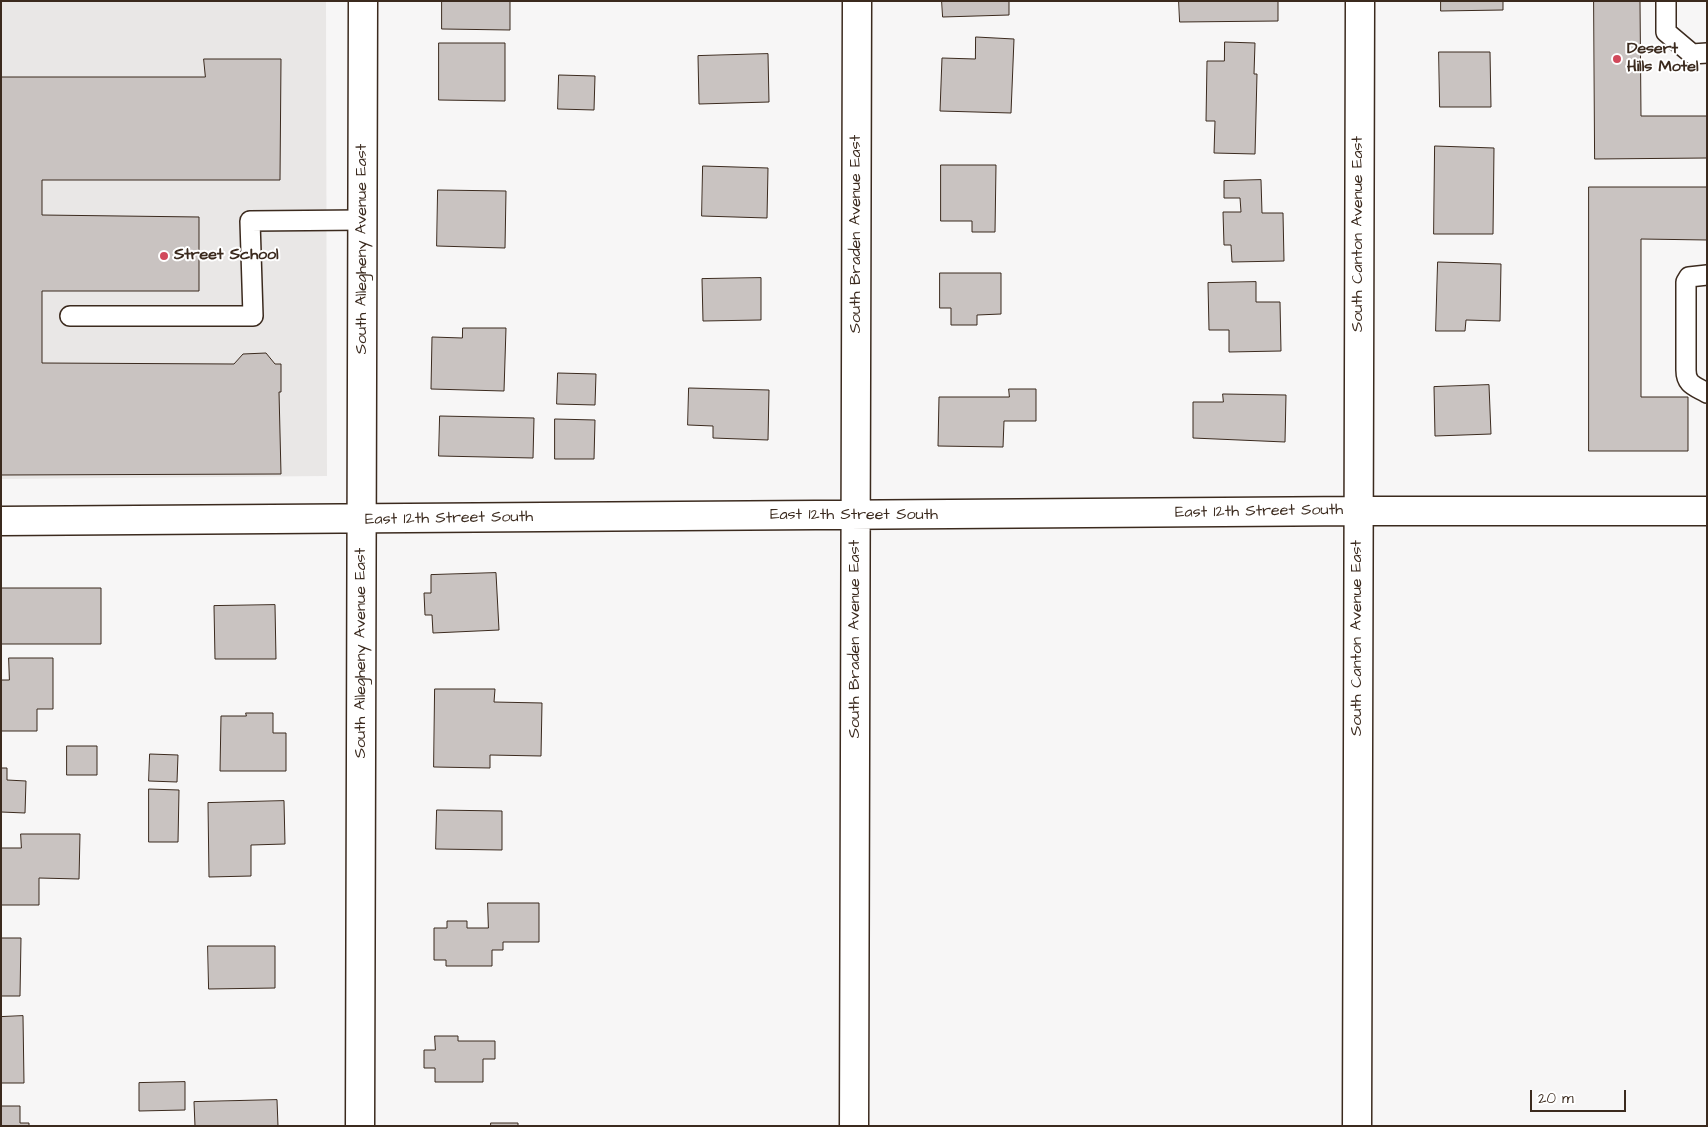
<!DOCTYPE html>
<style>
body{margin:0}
#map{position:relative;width:1708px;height:1127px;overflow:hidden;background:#f7f6f6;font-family:"Architects Daughter",sans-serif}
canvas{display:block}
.frame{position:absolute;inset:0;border:2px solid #3b2a1e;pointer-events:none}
.scale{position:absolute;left:1530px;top:1090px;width:96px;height:22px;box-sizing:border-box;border:2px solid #3b2a1e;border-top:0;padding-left:6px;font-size:15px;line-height:18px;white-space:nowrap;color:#3b2a1e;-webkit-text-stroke:4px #fff;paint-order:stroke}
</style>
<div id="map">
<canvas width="1708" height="1127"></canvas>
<div class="frame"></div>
<div class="scale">20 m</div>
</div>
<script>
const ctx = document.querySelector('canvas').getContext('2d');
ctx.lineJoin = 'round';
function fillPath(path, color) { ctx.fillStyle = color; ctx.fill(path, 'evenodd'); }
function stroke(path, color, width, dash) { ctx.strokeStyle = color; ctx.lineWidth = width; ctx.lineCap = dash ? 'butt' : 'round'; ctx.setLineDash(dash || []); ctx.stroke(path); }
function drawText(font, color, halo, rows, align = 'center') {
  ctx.font = font + ' "Architects Daughter",sans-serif'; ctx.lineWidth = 4; ctx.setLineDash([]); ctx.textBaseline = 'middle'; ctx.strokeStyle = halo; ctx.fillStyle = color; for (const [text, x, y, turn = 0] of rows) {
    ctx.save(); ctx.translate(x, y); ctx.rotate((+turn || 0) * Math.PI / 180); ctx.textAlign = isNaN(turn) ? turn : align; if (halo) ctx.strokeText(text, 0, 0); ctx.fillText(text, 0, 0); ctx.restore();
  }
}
fillPath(new Path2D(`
 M1,1H326L327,476L1,479Z`), '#e9e7e6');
const building = new Path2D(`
 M442,1H510V30L442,29Z
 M942,1H1009V15L943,17Z
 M1179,1H1278V21L1180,22Z
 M1441,1H1503V10L1441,11Z
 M1594,1H1640L1641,116H1707V158L1595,159Z
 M976,37L1014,39L1011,113L940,111L942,58L975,59Z
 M1225,42L1255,43L1254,74H1257L1255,154L1214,153L1215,121H1206L1207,61H1224Z
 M439,43H505V101L439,100Z
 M1439,52H1490L1491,107H1440Z
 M768,54L769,102L699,104L698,56Z
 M204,59H281L280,180H42V215L199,217V291H42V363L234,364L243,354L266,353L275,364H281V392H279L281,474L1,475V77H205Z
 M559,75L595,76L594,110L558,109Z
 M1435,146L1494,148L1493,234H1434Z
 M941,165H996L995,232H972V221H941Z
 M703,166L768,168L767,218L702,216Z
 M1261,180L1262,213H1283L1284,261L1232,262L1231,245H1224L1223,212H1241L1240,198H1224V181Z
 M1589,187H1707V240L1641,239V397H1688V451H1589Z
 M438,190L506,191L505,248L437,246Z
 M1438,262L1501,264L1500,321L1466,320L1465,331H1436Z
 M940,273H1001V314L977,315V325H951V308H940Z
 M761,278V320L703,321L702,279Z
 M1256,282V302H1280L1281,351L1229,352V330H1209L1208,283Z
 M463,328H506L504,391L431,389L432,337L462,338Z
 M558,373L596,374L595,405L557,404Z
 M1489,385L1491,434L1435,436L1434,387Z
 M689,388L769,390L768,440L713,438V426L688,425Z
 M1009,389H1036V421H1004L1003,447L938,446L939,397H1009Z
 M1223,394L1286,395L1285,442L1193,438V402H1223Z
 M440,416L534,418L533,458L439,456Z
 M555,419L595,420L594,459H555Z
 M496,573L499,630L433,633L432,615H425L424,593H431V575Z
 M1,588H101V644H1Z
 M275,605L276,659H215L214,606Z
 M9,658H53V709H37V731H1V680H9Z
 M435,689H495L494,702L542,703L541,756L490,755V768L434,767Z
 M246,713H273V733H286V771H220L221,716H246Z
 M67,746H97V775H67Z
 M150,754L178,755L177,782L149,781Z
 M1,768H7V780L26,781L25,813L1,812Z
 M149,789L179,790L178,842H149Z
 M284,801L285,844L251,845V876L209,877L208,803Z
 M437,810L502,811V850L436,849Z
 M21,834H80L79,879L39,878V905H1V848H21Z
 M488,903H539V942H503V950H492V966H446V960H434V928H447V921H467V928H488Z
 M1,938H21L20,996H1Z
 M208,946H275V988L209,989Z
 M23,1016L24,1083H1V1017Z
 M435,1036H458V1041H495V1059H483V1082H435V1068H424V1050H435Z
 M185,1082V1110L139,1111V1083Z
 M277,1100L278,1126H195L194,1102Z
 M1,1106H20V1123H29V1126H1Z
 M491,1123H518V1126H491Z`);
fillPath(building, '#c9c3c1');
stroke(building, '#3b2a1e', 1);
const service = new Path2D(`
 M1666,1V32L1692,54L1707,53
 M1707,275L1689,277L1686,282V370C1686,385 1695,386 1707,393
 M70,316H253L250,221L363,220`);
const minor = new Path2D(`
 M1,521L1358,511H1707
 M360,1126L363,1
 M854,1126L857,1
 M1357,1126L1360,1`);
stroke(service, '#3b2a1e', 22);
stroke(minor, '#3b2a1e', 31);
stroke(service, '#fff', 19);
stroke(minor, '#fff', 28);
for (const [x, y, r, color] of [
 [1617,59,5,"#d1495b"],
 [164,256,5,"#d1495b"]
]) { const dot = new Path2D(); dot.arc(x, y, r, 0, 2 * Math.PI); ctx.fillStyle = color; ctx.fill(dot); stroke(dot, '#fff', 2); }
drawText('bold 16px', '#3b2a1e', '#fff', [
 ["Desert",1627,50],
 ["Hills Motel",1627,68],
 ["Street School",174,256]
], 'left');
drawText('16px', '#3b2a1e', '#fff', [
 ["South Braden Avenue East",857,234,-90],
 ["South Canton Avenue East",1359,234,-90],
 ["South Allegheny Avenue East",363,249,-90],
 ["East 12th Street South",1259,512,-1],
 ["East 12th Street South",854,516],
 ["East 12th Street South",449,519,-1],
 ["South Canton Avenue East",1358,638,-90],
 ["South Braden Avenue East",856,639,-90],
 ["South Allegheny Avenue East",362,653,-90]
]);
</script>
